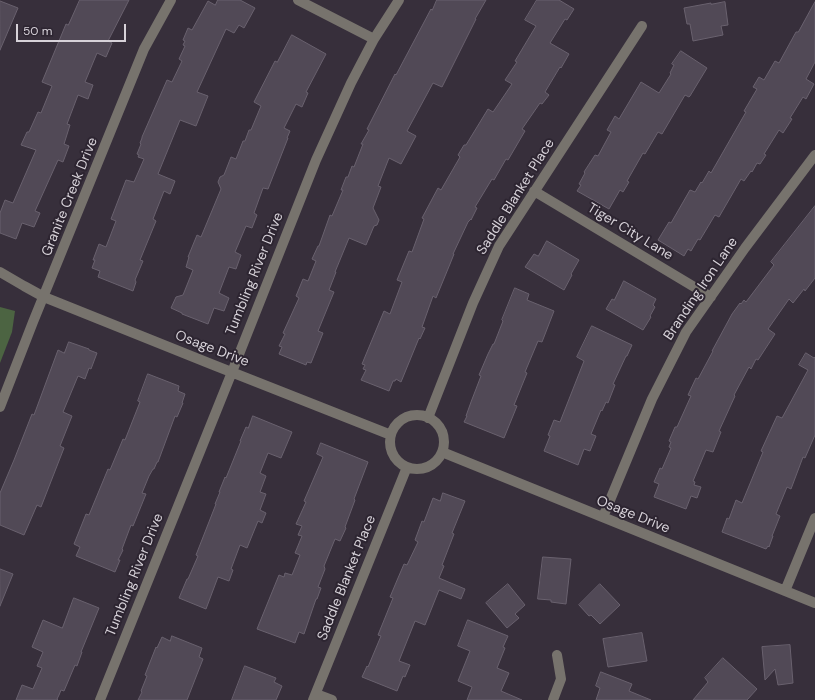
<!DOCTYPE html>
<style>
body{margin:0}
#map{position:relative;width:815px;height:700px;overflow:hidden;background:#372f3b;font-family:"DM Sans",sans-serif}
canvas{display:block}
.scale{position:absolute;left:16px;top:24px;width:110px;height:18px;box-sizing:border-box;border:2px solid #d7d2d9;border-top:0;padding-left:5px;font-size:12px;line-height:14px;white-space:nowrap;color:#d7d2d9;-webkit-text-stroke:3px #2d2531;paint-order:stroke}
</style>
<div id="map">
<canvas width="815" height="700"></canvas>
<div class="scale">50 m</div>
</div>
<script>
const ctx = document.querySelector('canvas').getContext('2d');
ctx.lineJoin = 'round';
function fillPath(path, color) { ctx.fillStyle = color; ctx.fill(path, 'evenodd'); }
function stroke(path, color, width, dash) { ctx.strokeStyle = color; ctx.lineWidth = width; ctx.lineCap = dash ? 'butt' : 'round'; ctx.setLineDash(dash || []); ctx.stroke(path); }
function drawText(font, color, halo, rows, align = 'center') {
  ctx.font = font + ' "DM Sans",sans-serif'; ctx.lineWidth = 4; ctx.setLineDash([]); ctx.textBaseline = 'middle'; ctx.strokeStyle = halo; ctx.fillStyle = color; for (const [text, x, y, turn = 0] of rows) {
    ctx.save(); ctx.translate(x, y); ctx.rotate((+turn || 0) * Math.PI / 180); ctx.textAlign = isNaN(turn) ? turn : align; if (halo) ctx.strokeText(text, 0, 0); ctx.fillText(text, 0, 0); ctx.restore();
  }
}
fillPath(new Path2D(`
 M0,307L15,311L12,332L0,363Z`), '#4c6442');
const building = new Path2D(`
 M80,0H129L108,41L112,43L106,57L97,53L85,82L93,85L88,99L78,95L67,124L70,125L64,144L69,146L63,162L58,160L35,211L40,213L34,227L22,223L16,239L0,233V213L5,200L13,203L36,150L21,145L27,132H29L38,112L41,113L52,86L42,82L66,24L68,25Z
 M218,0H240L255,8L244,28L239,25L234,33L226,29L197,92L208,96L196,126L180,120L158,174L175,181L170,194L164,191L153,219L156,221L140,260L143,261L135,280L136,282L133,291L98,277L100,271L92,268L95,260H93L99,244L106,247L116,221L111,219L126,180L134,182L144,159L138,157L139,155L137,154L141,144L140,143L142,138V137L167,80L172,82L182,61L179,59L185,46L183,45L185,41L183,40L188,28L192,30L208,1L215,5Z
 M437,0H486L475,19H476L442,87L433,83L407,131L416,136L401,164L389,158L378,186L381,187L373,208L379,220L377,225L374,226L366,245L349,238L335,272H336L329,290L334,292L318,331L323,333L311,363L307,362L306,365L279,354L282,347L279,346L285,334L283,333L299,298L296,296L303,279L308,281L316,261L312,259L318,246H319L330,215L332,216L343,190H341L346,177H348L352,166L354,167L363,144H361L369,130L367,129L395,74L396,75L431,9L432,10Z
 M537,0H559L574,9L567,20L565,19L550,43L569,54L561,68L560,67L545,92L549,95L542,104L540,103L522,129L525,131L508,160L506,159L494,180L492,179L475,207L477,208L471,220V219L468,222L453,254H454L450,264L436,298L433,296L422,327L425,328L420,339L419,338L401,382L396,379L395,381H393L389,391L361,380L366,370L363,369L365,365L362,364L384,311L390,314L402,282L397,280L409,251L412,252L424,219L422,218L438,188L441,190L460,157L458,155L464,145H466L488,109L493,112L512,84L505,80L517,62L515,61L536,26L525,20Z
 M0,1L18,8L0,50Z
 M725,2L728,25L721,26L723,35L693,41L690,24H687L684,8L711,3V4Z
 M815,2V62L806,79L814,84L806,99L803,97L790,118L792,119L783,133L779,130L764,154L766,155L760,164L757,163L752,172L751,171L744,181L741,179L719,217L715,215L700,240L698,239L691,251L688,249L684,256L658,240L669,222L671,223L690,190L695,192L701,182L702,183L709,171L711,173L746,112L744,111L757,89L753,87L759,77L764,80L775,61L779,63L796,32H798Z
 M292,35L326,54L306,92L308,93L302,107L296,104L284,128L290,131L287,138H288L268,189L263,188L254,213L257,215L252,228L246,226L235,252L241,255L236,269L229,267L219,293L229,298L224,311L214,308L208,324L182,314V313L171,308L176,297L183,295L193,270L186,267L189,257H188L197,235L201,237L221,189L218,182L220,177L224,175L231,157L236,159L243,141H245L249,130H251L261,106L254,102L275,61L277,62Z
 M681,51L707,68L690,96L689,97L685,95L662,134L658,132L645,154L643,153L627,181L629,182L623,192L620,190L609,209L577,191L581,185L579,184L585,173L584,172L595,155L598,156L611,132L607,130L615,116L619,119L641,82L659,93L671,74L670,73L674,65L672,64Z
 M815,206V278L805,291L804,289L793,303L789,299L768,329L775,334L758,360L756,359L751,369L749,367L734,395L735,396L719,431L721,432L713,452L706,450L693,481L695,482L694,485L701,487L697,498L691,496L686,509L654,497L659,484L654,482L660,468L662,469L671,448L669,447L671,442L669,441L675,427H677L691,396L688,395L696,378L698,379L713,351H712L732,314L740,303L741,304L744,300L746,302L774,265L771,262Z
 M547,241L579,260L571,274L572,275L564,290L525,267L534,254L538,256Z
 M624,281L656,299L653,305L655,307L650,316L651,317L643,330L606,309L612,299L614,300Z
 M515,288L529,294L527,300L554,311L542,342L538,341L525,372L527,373L514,405L517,406L504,438L464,422L467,416H466L471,402L481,376L479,375L488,354L493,344H494L503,321L502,320Z
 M592,326L632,345L627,356H626L613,384L615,385L608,403L606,402L602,411L601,410L591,434L596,436L590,451L584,449L578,465L544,451L550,436L548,435L554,420L560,422L584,361L577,357Z
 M69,342L89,349V350L97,353L91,369L89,368L85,379L78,376L63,412L72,416L60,446L64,448L41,507L37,505L24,535L0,525V493L14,460L32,414L34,415L58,350L64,353Z
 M806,353L814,358L815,357V435L805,458L803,457L791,489L787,487L776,514L780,516L772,536H773L769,547L768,546L766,549L722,532L727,518L729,519L736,500L742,503L763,452L761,451L777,416L782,418L808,370L799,365Z
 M148,374L179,386L178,391L185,394L182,403H183L177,417L175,416L158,462H157L154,469H153L149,476L142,493L146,494L133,526L131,525L122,549L123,550L118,560H120L115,572L76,556L80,547L74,544L86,514L89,515L108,469L110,470L123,439L125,440L140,402L138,401Z
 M253,416L292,432L281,458L268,453L260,473L266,476L260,492L266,494L260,510L266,513L262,523L258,521L247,548L240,545L231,569L233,570L229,581L218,577L206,609L179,598L187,579H188L198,556L196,555L216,504H215L220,492H219L225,477L226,478L241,441H240L246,427L248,428Z
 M321,443L368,462L354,499L355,500L345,527L346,528L340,541L335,539L324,566L325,569L318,587L321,588L317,599H316L304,634L299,632L295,643L257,629L279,575L284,577L285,573L292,575L300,555L295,553L302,536L298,535L302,526L296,524L306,502L304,501L323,457L317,454Z
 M443,493L465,501L452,533L454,534L442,565L444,566L439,578L465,589L461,599L439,590L425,625L415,621L399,661L410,665L405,677L403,676L397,691L362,677L367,666L368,667L381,636L378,635L393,598L390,597L398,578L404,564L407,565L418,542L415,540L422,521L424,522L433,498L440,501Z
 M543,557L571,559L566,604L551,602V600L538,599Z
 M0,569L13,574L0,606Z
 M508,584L525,605L515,614L519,618L507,628L486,603Z
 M600,584L620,605L600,624L591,615L589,616L579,605Z
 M74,598L99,608L81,652H82L77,666L75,665L64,691L61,690L59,695L57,699L58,700H16L22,685L33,689L42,668L37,666L43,652L32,647L43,620L62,628Z
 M468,620L508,636L503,647L505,648L497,668L509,673L501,691L522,700H467L472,687L458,681L470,651L458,646Z
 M642,633L647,661L608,667L603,639Z
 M172,636L202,648L199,657L203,659L187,700H138L142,692L141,691L147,676L145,675L156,647L157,648L162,637L170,641Z
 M790,645L793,683L778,685L775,669L765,680L762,647Z
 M723,658L757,689L747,700H693L708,682L705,678Z
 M245,666L276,678L274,682L282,686L276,700H232Z
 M601,672L632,684L629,691L651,700H596L600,688L596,686Z`);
fillPath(building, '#514956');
stroke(building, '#69616e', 1);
stroke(new Path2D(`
 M298,0L374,39
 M534,191L711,297
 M0,272L24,286L44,297L211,364L391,435
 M0,407L33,322L144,49L171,0
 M390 442a27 27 0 1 1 54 0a27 27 0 1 1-54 0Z
 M428,418L473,303L499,246L642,26
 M442,452L815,603
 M603,517L652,399L686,332L745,248L815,155
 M785,591L815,518
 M316,694L332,700
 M100,700L232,372L316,160L351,83L374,39L399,0
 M313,700L407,467
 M553,700L561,679L557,655`), '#77736d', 10);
drawText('14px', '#d7d2d9', '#2d2531', [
 ["Granite Creek Drive",70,197,-68],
 ["Saddle Blanket Place",516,197,-58],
 ["Tiger City Lane",630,232,31],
 ["Tumbling River Drive",255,274,-68],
 ["Branding Iron Lane",701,289,-56],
 ["Osage Drive",212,349,21],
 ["Osage Drive",633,515,22],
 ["Tumbling River Drive",135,575,-68],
 ["Saddle Blanket Place",347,578,-68]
]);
</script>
